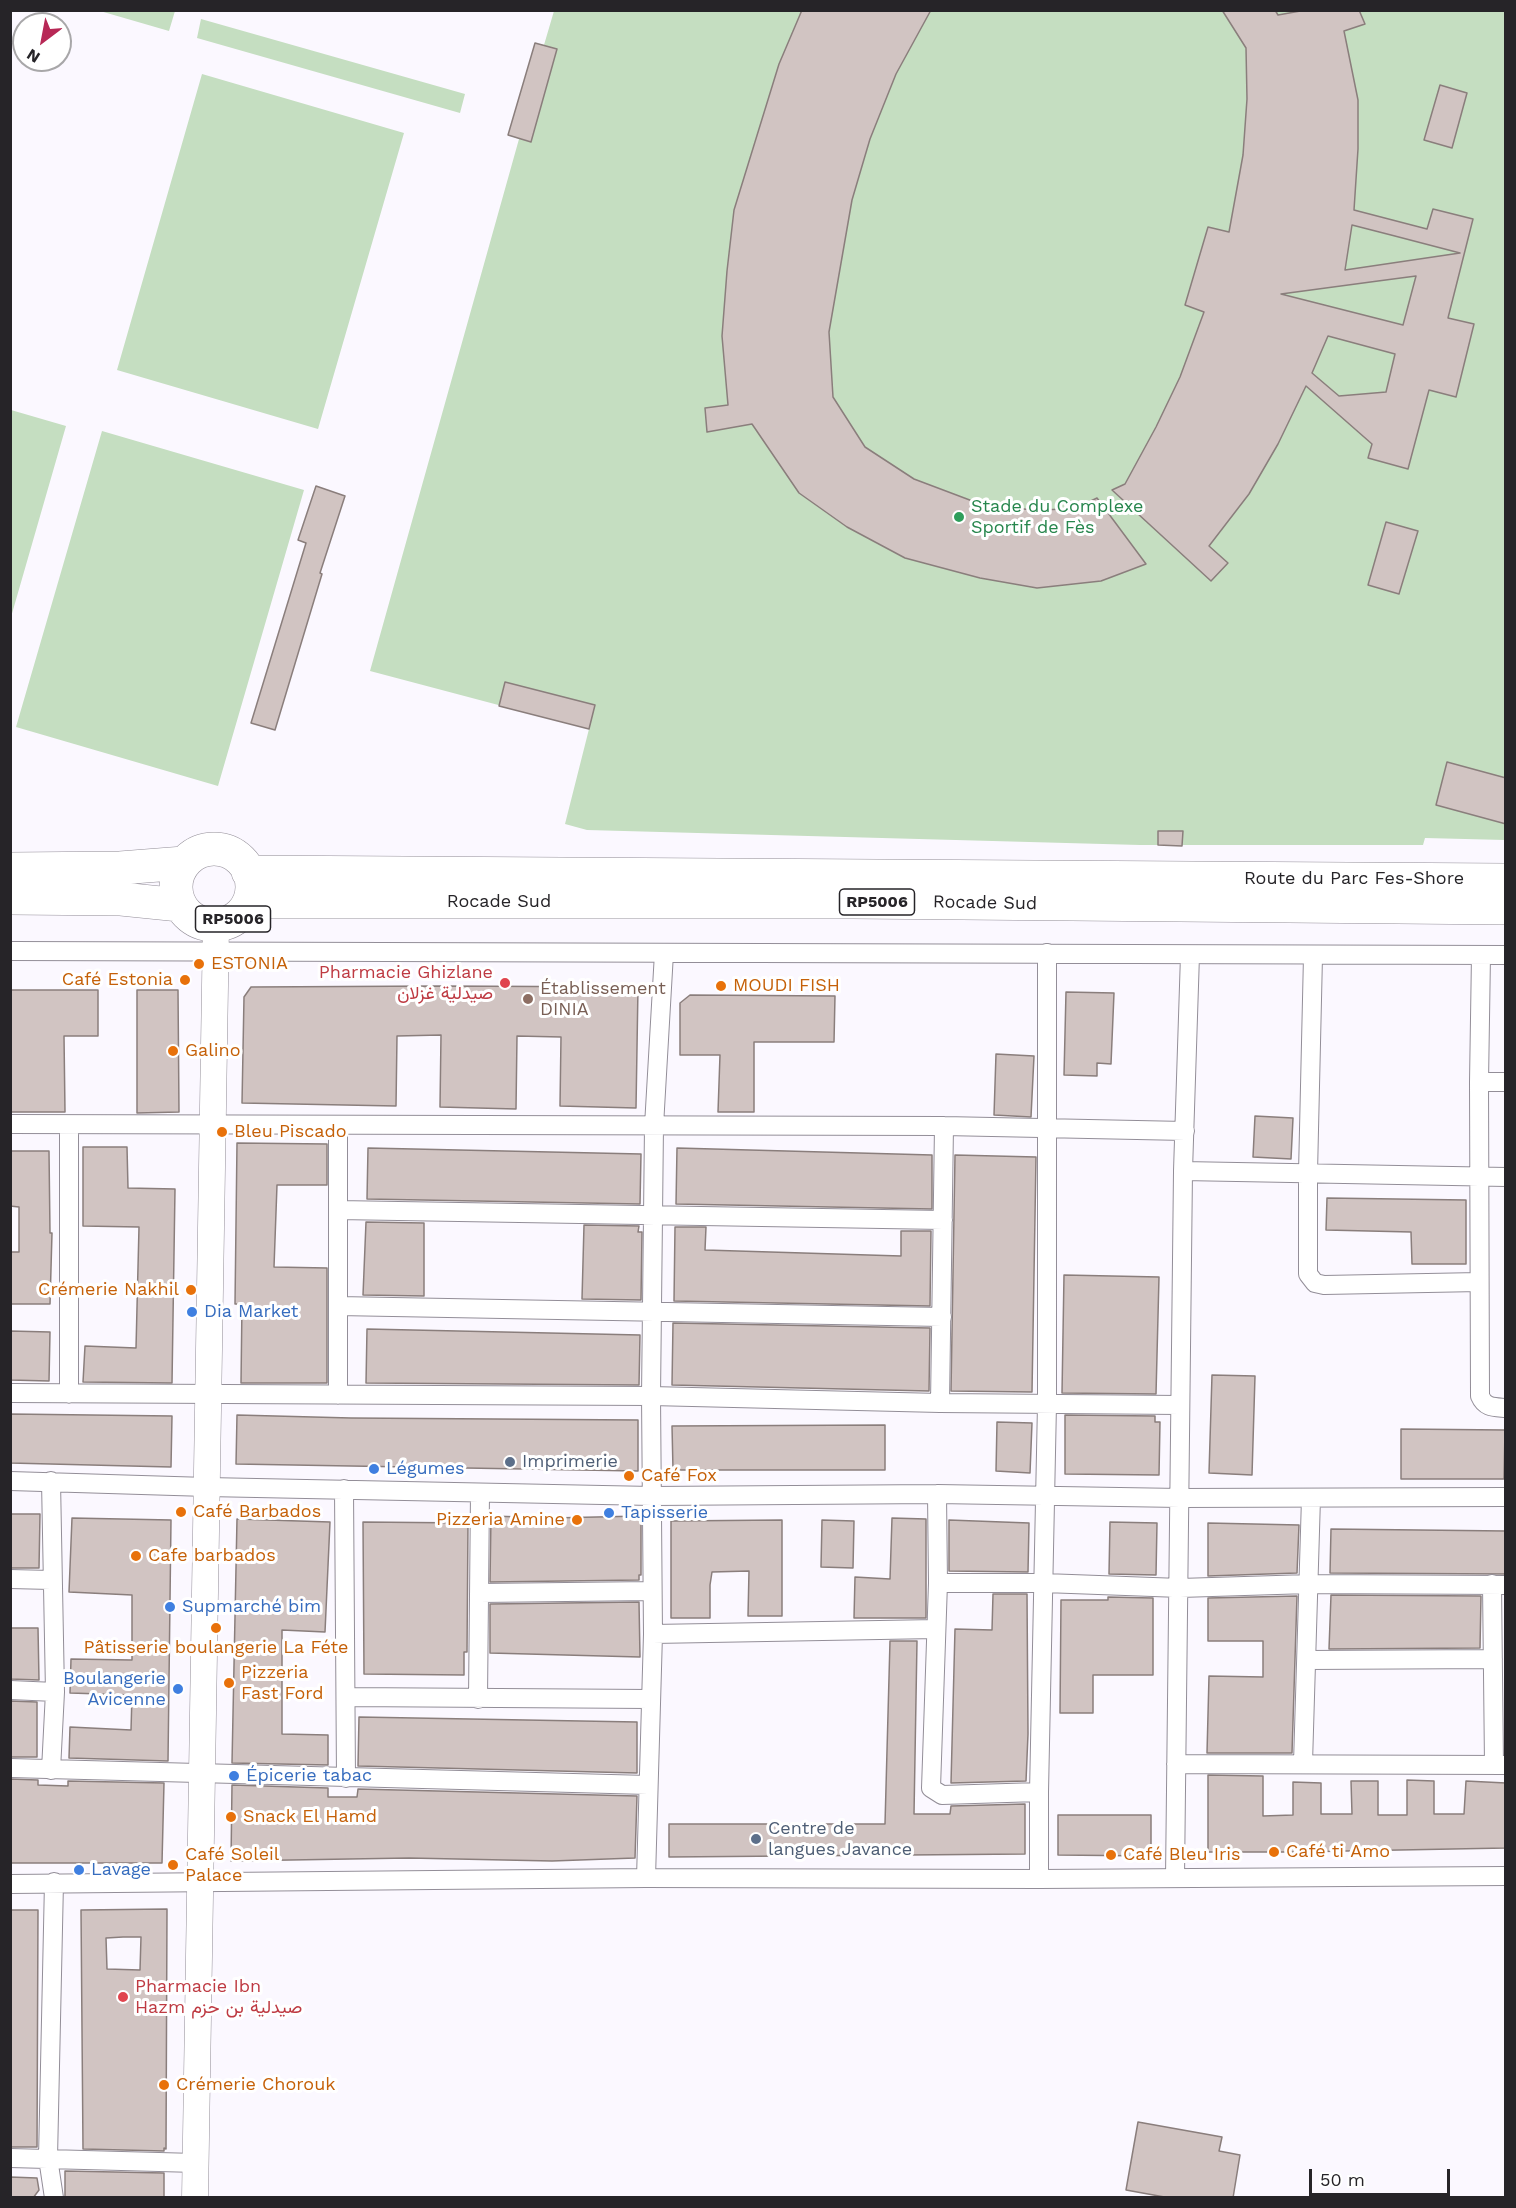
<!DOCTYPE html>
<meta charset="utf-8">
<style>
body{margin:0}
#map{position:relative;width:1516px;height:2208px;overflow:hidden;background:#fbf8ff;font-family:"Work Sans",sans-serif}
canvas{display:block}
.frame{position:absolute;inset:0;border:12px solid #262428;pointer-events:none}
.north{position:absolute;left:12px;top:12px;width:60px;height:60px;box-sizing:border-box;background:#fff;border:2px solid #a8a7a9;border-radius:50%;rotate:212deg;font-size:16px;font-weight:700;line-height:24px;text-align:center;color:#262428}
.north::after{content:'';display:block;margin:auto;width:21px;height:27px;background:#b72856;clip-path:polygon(50% 0,100% 100%,50% 72%,0 100%)}
.scale{position:absolute;left:1309px;top:2169px;width:141px;height:27px;box-sizing:border-box;border:3px solid #262428;border-top:0;padding-left:8px;font-size:18px;line-height:21px;white-space:nowrap;color:#262428;-webkit-text-stroke:4px #fff;paint-order:stroke}
</style>
<div id="map">
<canvas width="1516" height="2208"></canvas>
<div class="frame"></div>
<div class="north">N</div>
<div class="scale">50 m</div>
</div>
<script>
const ctx = document.querySelector('canvas').getContext('2d');
ctx.lineJoin = 'round';
function fillPath(path, color) { ctx.fillStyle = color; ctx.fill(path, 'evenodd'); }
function stroke(path, color, width, dash) { ctx.strokeStyle = color; ctx.lineWidth = width; ctx.lineCap = dash ? 'butt' : 'round'; ctx.setLineDash(dash || []); ctx.stroke(path); }
function drawText(font, color, halo, rows, align = 'center') {
  ctx.font = font + ' "Work Sans",Vazirmatn,sans-serif'; ctx.lineWidth = 6; ctx.setLineDash([]); ctx.textBaseline = 'middle'; ctx.strokeStyle = halo; ctx.fillStyle = color; for (const [text, x, y, turn = 0] of rows) {
    ctx.save(); ctx.translate(x, y); ctx.rotate((+turn || 0) * Math.PI / 180); ctx.textAlign = isNaN(turn) ? turn : align; if (halo) ctx.strokeText(text, 0, 0); ctx.fillText(text, 0, 0); ctx.restore();
  }
}
fillPath(new Path2D(`
 M173,11H175L169,31L100,11Z
 M554,11H1505V840L1425,838L1423,845H1140L587,830L565,824L589,729L370,671L519,139L508,135L535,43L544,45Z
 M201,19L465,94L460,113L197,38Z
 M202,74L404,133L318,429L117,370Z
 M11,410L66,426L11,617L10,410Z
 M102,431L304,490L218,786L16,727Z`), '#c5dec1');
const building = new Path2D(`
 M802,10H931L896,74L870,139L852,200L829,332L833,397L865,447L914,479L975,502L1031,510L1074,509L1097,498L1146,564L1101,581L1037,588L980,578L905,558L847,527L799,493L752,424L707,432L705,408L728,405L722,336L727,271L734,210L779,64Z
 M1222,10H1275L1278,15L1306,10H1359L1365,24L1344,31L1358,100V149L1354,210L1427,229L1433,209L1473,219L1448,318L1474,324L1456,397L1429,390L1408,469L1368,458L1372,444L1306,386L1278,444L1249,494L1209,546L1228,563L1211,581L1112,490L1125,484L1156,427L1180,377L1204,312L1185,305L1208,227L1229,232L1243,155L1247,99L1246,48ZM1352,225L1391,235L1460,253L1345,270ZM1416,276L1403,325L1281,294L1378,281ZM1328,336L1395,354L1386,392L1339,396L1312,373Z
 M535,43L557,49L531,142L508,135Z
 M1440,85L1467,93L1452,148L1424,140Z
 M316,486L345,496L320,573L322,574L275,730L251,723L306,543L298,540Z
 M1386,522L1418,531L1399,594L1368,585Z
 M505,682L595,705L589,729L499,706Z
 M1447,762L1506,778V824L1436,805Z
 M1158,831H1183L1182,846L1158,845Z
 M440,986L638,987L636,1108L560,1106L561,1037L517,1036L516,1109L440,1107L441,1035L397,1036L396,1106L242,1103L244,997L251,987Z
 M10,990H98V1036H64L65,1112H10Z
 M137,990H178L179,1112L137,1113Z
 M1066,992L1114,993L1111,1064L1097,1063V1076L1064,1075Z
 M690,995L835,996L834,1042H754V1112H718L720,1055H680V1003Z
 M996,1054L1034,1056L1031,1117L994,1115Z
 M1255,1116L1293,1118L1291,1159L1253,1157Z
 M237,1143L327,1144V1185H277L274,1267L327,1268V1383H241L242,1304H235Z
 M83,1147H127L128,1188L175,1189L172,1383L83,1382L85,1346L136,1348L139,1227L83,1226Z
 M368,1148L641,1154L640,1204L367,1199Z
 M677,1148L932,1155V1209L676,1204Z
 M10,1151H49L50,1233H52L50,1304H10V1252H19V1207L10,1206Z
 M955,1155L1036,1157L1032,1392L951,1391Z
 M1327,1198L1466,1200V1264H1412L1411,1232L1326,1230Z
 M366,1222L424,1223V1296L363,1295Z
 M584,1225L639,1226L638,1232H642L641,1300L582,1299Z
 M675,1227H706L705,1250L901,1256V1231H931L930,1306L674,1301Z
 M1064,1275L1159,1277L1156,1394L1062,1393Z
 M673,1323L930,1328L929,1391L672,1385Z
 M367,1329L640,1335L639,1385L366,1383Z
 M10,1331L50,1332L49,1381L10,1380Z
 M1212,1375L1255,1376L1252,1475L1209,1473Z
 M10,1414L172,1416L171,1467L10,1463Z
 M237,1415L351,1418L638,1420V1471L236,1464Z
 M1065,1415L1155,1416V1422H1160L1159,1475L1065,1474Z
 M997,1422L1032,1423L1030,1473L996,1471Z
 M885,1425V1470H673L672,1426Z
 M1401,1429L1505,1430L1504,1479H1401Z
 M10,1514H40L39,1568H10Z
 M491,1516L552,1518L641,1516V1575H639V1580L490,1582Z
 M72,1518L171,1520L168,1761L69,1758L70,1727L131,1730L132,1695L70,1693L71,1659L132,1660V1595L69,1592Z
 M892,1518L926,1519V1618H854L855,1577L890,1579Z
 M237,1519L330,1522L325,1632L282,1630V1734L328,1735V1765L232,1763Z
 M782,1520V1616H748L749,1571L712,1572L710,1585V1618H671V1521Z
 M822,1520L854,1521L853,1568L821,1567Z
 M949,1520L1029,1523L1028,1572L949,1571Z
 M363,1522L468,1523L467,1652H464V1675L364,1674Z
 M1110,1522L1157,1523L1156,1575L1109,1574Z
 M1208,1523L1299,1525L1297,1573L1208,1576Z
 M1331,1529L1506,1531V1574L1330,1573Z
 M993,1594H1027L1028,1734L1026,1781L951,1783L955,1629L992,1630Z
 M1331,1595L1481,1596L1480,1648L1329,1649Z
 M1297,1596L1292,1753H1207L1209,1676L1263,1677V1641H1208V1598Z
 M1108,1597L1153,1598V1675H1093V1713H1060L1061,1600H1108Z
 M639,1602L640,1657L490,1653V1604Z
 M10,1628H38L39,1680L10,1679Z
 M890,1641H917L914,1814H950L951,1806L1025,1804V1854L669,1857V1824H885Z
 M10,1701L37,1702V1757H10Z
 M359,1717L637,1722V1773L358,1766Z
 M1208,1775L1263,1776V1816L1293,1815V1782L1321,1783V1814H1352L1351,1781H1378V1815H1407V1780L1434,1781V1814H1464L1466,1781L1506,1783V1848L1293,1852H1208Z
 M10,1779L38,1780V1785L68,1786V1781L164,1783L162,1863H10Z
 M232,1785L328,1788V1797H357L358,1789L637,1796L635,1858L552,1861L409,1858L231,1861Z
 M1058,1815H1151V1856L1058,1855Z
 M167,1909L166,2149L164,2148V2151L83,2149L81,1910ZM123,1937H141L140,1970L107,1969L106,1938Z
 M10,1910H38L37,2147H10Z
 M1138,2122L1222,2137L1219,2151L1240,2155L1233,2198H1170L1126,2190Z
 M65,2171L164,2173V2198H65Z
 M10,2177L37,2178L39,2190L33,2198H10Z`);
fillPath(building, '#d1c4c2');
stroke(building, '#8a7e7c', 1.5);
const street = new Path2D(`
 M10,951L1506,955
 M1481,955L1479,1082L1480,1396C1485,1408 1494,1407 1506,1408
 M1313,956L1308,1173V1274L1315,1283L1324,1285L1479,1282
 M1479,1082H1506
 M10,1124L944,1126L1185,1131
 M1183,1171L1506,1177
 M338,1210L943,1220
 M338,1306L942,1317
 M10,1393L651,1396L940,1403L1180,1405
 M69,1394V1125
 M338,1395V1125
 M940,1403L944,1126
 M10,1481L207,1487L652,1496L937,1494L1180,1498L1506,1497
 M51,1481L55,1692L51,1770
 M344,1489L346,1778
 M937,1494L938,1583L931,1788L942,1795L1039,1792
 M10,1579L51,1580
 M938,1583H1044L1180,1588L1309,1584L1506,1585
 M1492,1584L1494,1765
 M480,1593L652,1591
 M653,1634L936,1629
 M1307,1660L1493,1659
 M10,1690L55,1692
 M347,1697L650,1699
 M478,1699L480,1493
 M1303,1763L1311,1498
 M1176,1764L1506,1765
 M10,1768L648,1785
 M646,1878L653,1634L651,1396L654,1126L664,953
 M1175,1878L1183,1171L1190,955
 M1039,1879V1792L1047,1404V953
 M10,1884L646,1878L1039,1879L1506,1876
 M10,2158L196,2163
 M54,2198L48,2158L54,1882`);
const secondary = new Path2D(`
 M195,2198L216,925`);
const highway = new Path2D(`
 M176 887a38 38 0 1 1 76 0a38 38 0 1 1-76 0Z
 M10,869L120,868L184,863
 M248,872L1506,880
 M10,898L121,899L180,905
 M249,902H853L1506,908`);
stroke(street, '#938e98', 20);
stroke(secondary, '#938e98', 27);
stroke(highway, '#938e98', 34);
stroke(street, '#fff', 18);
stroke(secondary, '#fff', 26);
stroke(highway, '#fff', 33);
for (const [x, y, r, color] of [
 [959,517,6,"#2e9e5b"],
 [199,964,6,"#e8710a"],
 [185,980,6,"#e8710a"],
 [505,983,6,"#e0444e"],
 [721,986,6,"#e8710a"],
 [528,999,6,"#8d6e63"],
 [173,1051,6,"#e8710a"],
 [222,1132,6,"#e8710a"],
 [191,1290,6,"#e8710a"],
 [192,1312,6,"#3f7fe0"],
 [510,1462,6,"#5c6f8a"],
 [374,1469,6,"#3f7fe0"],
 [629,1476,6,"#e8710a"],
 [181,1512,6,"#e8710a"],
 [609,1513,6,"#3f7fe0"],
 [577,1520,6,"#e8710a"],
 [136,1556,6,"#e8710a"],
 [170,1607,6,"#3f7fe0"],
 [216,1628,6,"#e8710a"],
 [229,1683,6,"#e8710a"],
 [178,1689,6,"#3f7fe0"],
 [234,1776,6,"#3f7fe0"],
 [231,1817,6,"#e8710a"],
 [756,1839,6,"#5c6f8a"],
 [1274,1852,6,"#e8710a"],
 [1111,1855,6,"#e8710a"],
 [173,1865,6,"#e8710a"],
 [79,1870,6,"#3f7fe0"],
 [123,1997,6,"#e0444e"],
 [164,2085,6,"#e8710a"]
]) { const dot = new Path2D(); dot.arc(x, y, r, 0, 2 * Math.PI); ctx.fillStyle = color; ctx.fill(dot); stroke(dot, '#fff', 2); }
for (const [x, y, w] of [
 [877,902,75],
 [233,919,75]
]) { const box = new Path2D(); box.roundRect(x - w / 2, y - 13, w, 26, 4.5); ctx.fillStyle = '#fff'; ctx.fill(box); stroke(box, '#262428', 1.5); }
drawText('bold 16px', '#262428', null, [
 ["RP5006",877,902],
 ["RP5006",233,919]
]);
drawText('18px', '#27864d', '#fff', [
 ["Stade du Complexe",971,507],
 ["Sportif de Fès",971,528]
], 'left');
drawText('18px', '#262428', '#fff', [
 ["Route du Parc Fes-Shore",1354,879],
 ["Rocade Sud",499,902],
 ["Rocade Sud",985,903,1]
]);
drawText('18px', '#c56008', '#fff', [
 ["ESTONIA",211,964],
 ["Café Estonia",173,980,"right"],
 ["MOUDI FISH",733,986],
 ["Galino",185,1051],
 ["Bleu Piscado",234,1132],
 ["Crémerie Nakhil",179,1290,"right"],
 ["Café Fox",641,1476],
 ["Café Barbados",193,1512],
 ["Pizzeria Amine",565,1520,"right"],
 ["Cafe barbados",148,1556],
 ["Pâtisserie boulangerie La Féte",216,1648,"center"],
 ["Pizzeria",241,1673],
 ["Fast Ford",241,1694],
 ["Snack El Hamd",243,1817],
 ["Café ti Amo",1286,1852],
 ["Café Soleil",185,1855],
 ["Palace",185,1876],
 ["Café Bleu Iris",1123,1855],
 ["Crémerie Chorouk",176,2085]
], 'left');
drawText('18px', '#be3a42', '#fff', [
 ["Pharmacie Ghizlane",493,973],
 ["صيدلية غزلان",493,994],
 ["Pharmacie Ibn",135,1987,"left"],
 ["Hazm صيدلية بن حزم",135,2008,"left"]
], 'right');
drawText('18px', '#785e54', '#fff', [
 ["Établissement",540,989],
 ["DINIA",540,1010]
], 'left');
drawText('18px', '#366cbe', '#fff', [
 ["Dia Market",204,1312],
 ["Légumes",386,1469],
 ["Tapisserie",621,1513],
 ["Supmarché bim",182,1607],
 ["Boulangerie",166,1679,"right"],
 ["Avicenne",166,1700,"right"],
 ["Épicerie tabac",246,1776],
 ["Lavage",91,1870]
], 'left');
drawText('18px', '#4e5e75', '#fff', [
 ["Imprimerie",522,1462],
 ["Centre de",768,1829],
 ["langues Javance",768,1850]
], 'left');
</script>
